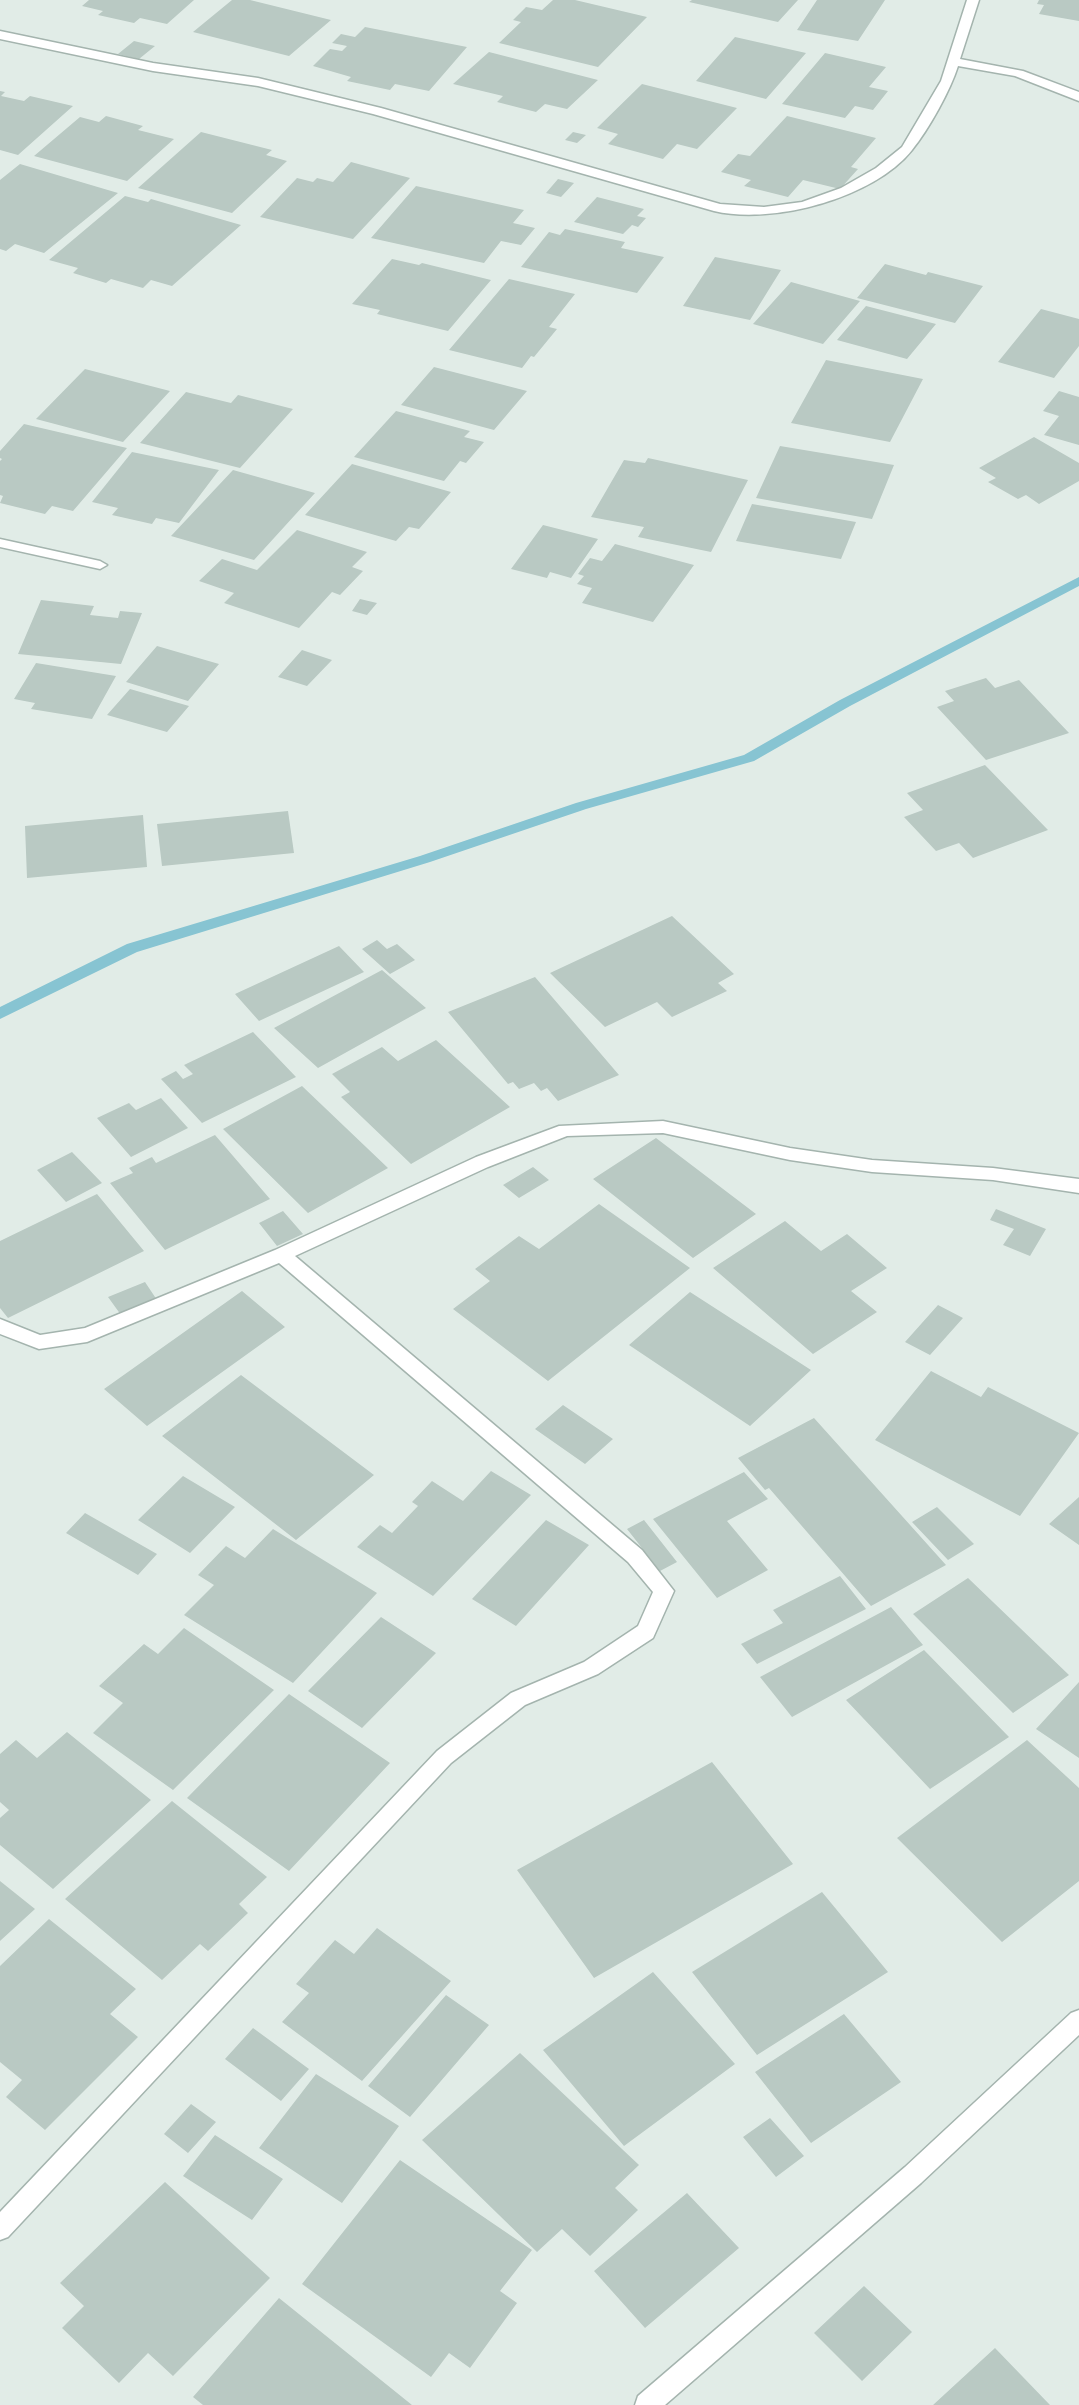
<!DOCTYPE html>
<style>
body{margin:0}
canvas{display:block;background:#e1ece7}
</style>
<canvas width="1079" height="2405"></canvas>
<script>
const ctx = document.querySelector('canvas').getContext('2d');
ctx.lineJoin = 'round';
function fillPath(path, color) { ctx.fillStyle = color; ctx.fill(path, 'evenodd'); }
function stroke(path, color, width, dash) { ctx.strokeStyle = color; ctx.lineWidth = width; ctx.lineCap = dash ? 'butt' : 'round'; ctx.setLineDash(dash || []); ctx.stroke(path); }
fillPath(new Path2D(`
 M1079,577V586L850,706L754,761L586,809L430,862L137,952L0,1019V1007L127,944L420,856L576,803L744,755L840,700Z`), '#87c4d2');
fillPath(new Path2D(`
 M89,0H194L167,24L140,18L134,23L98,15L103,11L82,6Z
 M232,0H250L331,20L289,56L193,32Z
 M553,0H575L647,17L598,67L499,43L521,22L513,20L526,7L542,10Z
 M692,0H798L778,22L689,2Z
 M817,0H885L858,41L797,30Z
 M1039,0H1079V21L1039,14L1044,5L1037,4Z
 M365,27L467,47L429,91L395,84L390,90L347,81L351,77L313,66L330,49L342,51L347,46L332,43L341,34L355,37Z
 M735,37L806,53L766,99L696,81Z
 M134,41L155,46L139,59L118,54Z
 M489,52L598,80L567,109L545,104L536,112L497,102L503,96L453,84Z
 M825,53L886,67L869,87L888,91L873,110L855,106L845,118L782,104Z
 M642,84L737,108L697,149L677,144L663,159L608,144L618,134L597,128Z
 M0,91L5,92L1,96L24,101L30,96L73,106L18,155L0,150Z
 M106,116L143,126L138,130L174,139L127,181L34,156L80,117L99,122Z
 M787,116L876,138L851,167L858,169L840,189L803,180L788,197L744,186L751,180L721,172L738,154L750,156Z
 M201,132L272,150L266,155L287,161L232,213L138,188Z
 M573,132L586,135L577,143L565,140Z
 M351,162L410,178L353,239L260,217L297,178L313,182L317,178L333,182Z
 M20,164L118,193L44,253L15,244L6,251L0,249V180Z
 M558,179L574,183L561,197L546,193Z
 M416,186L524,210L513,223L535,228L521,245L501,241L484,263L371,238Z
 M125,196L148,202L151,199L241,225L172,286L151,280L143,288L111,279L106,283L73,273L78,268L49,260Z
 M597,197L644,209L637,216L646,218L638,227L632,225L623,234L574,222Z
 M565,229L625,242L621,248L664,257L637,293L521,267L549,232L560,235Z
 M715,257L781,270L750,320L683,306Z
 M392,259L419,265L422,263L491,280L448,331L377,314L380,310L352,304Z
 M885,264L926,275L928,272L983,286L955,323L857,298Z
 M509,279L575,294L549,327L557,329L534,357L531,356L522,368L449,350Z
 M791,282L860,301L823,344L753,324Z
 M866,306L936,324L907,359L837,340Z
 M1041,309L1079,319V346L1054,378L998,362Z
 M826,360L923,379L890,442L791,423Z
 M434,367L527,391L494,430L401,405Z
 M85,369L170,391L123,442L36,419Z
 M1059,391L1079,397V445L1044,435L1059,416L1043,411Z
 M186,392L231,403L238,395L293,409L240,468L140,443Z
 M396,411L470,431L464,437L484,442L466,463L460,461L444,481L354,457Z
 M24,424L127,448L73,511L52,506L45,514L0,503L3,496L0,495V461L2,459L0,458V451Z
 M1034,437L1079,463V481L1039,504L1026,495L1018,499L988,482L996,478L979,468Z
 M780,446L894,465L872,519L756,498Z
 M132,452L219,470L179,523L156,518L152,524L112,515L118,508L92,502Z
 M648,458L748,480L711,552L638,537L644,527L591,517L624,460L645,463Z
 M352,464L451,492L419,529L409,527L396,541L305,515Z
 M233,470L315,493L254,560L171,536Z
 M752,504L856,522L841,559L736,541Z
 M543,525L598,539L571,578L550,572L547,578L511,569Z
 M297,530L367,552L352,567L363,571L340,595L332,592L299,628L224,603L234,593L199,581L222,559L257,570Z
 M615,544L694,565L653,622L582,603L592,588L577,584L584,576L578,574L590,558L602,561Z
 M360,599L377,603L367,615L352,611Z
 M41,600L94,606L90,615L118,618L120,611L142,613L121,664L18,654Z
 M157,646L219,664L188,701L126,682Z
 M302,650L332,660L307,686L278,677Z
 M36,663L116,676L92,719L31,709L35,703L14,699Z
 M986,678L995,688L1019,680L1069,733L986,760L937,707L954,701L945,691Z
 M130,689L189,706L167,732L107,715Z
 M985,765L1048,830L973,858L959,843L936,851L904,817L923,810L907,793Z
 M288,811L294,853L162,866L157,824Z
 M143,815L147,867L27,878L25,826Z
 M672,916L734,974L718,983L727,991L672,1017L657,1002L605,1027L550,973Z
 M377,940L387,949L397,944L415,960L390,974L362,949Z
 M339,946L364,972L259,1021L235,994Z
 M382,970L426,1008L318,1068L274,1028Z
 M535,977L619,1075L558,1101L547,1088L541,1091L534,1083L519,1089L513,1082L508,1084L448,1012Z
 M253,1032L296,1077L202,1123L161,1079L176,1071L183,1079L193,1074L184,1065Z
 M436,1040L510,1107L411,1164L341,1097L350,1092L332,1074L382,1047L398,1061Z
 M302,1086L388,1168L308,1213L223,1129Z
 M161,1098L188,1128L131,1157L97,1118L129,1103L136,1110Z
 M215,1135L270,1199L165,1250L110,1183L133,1173L129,1168L152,1157L156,1163Z
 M656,1138L756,1214L693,1258L593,1179Z
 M72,1152L102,1183L66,1202L37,1170Z
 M533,1167L549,1180L519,1198L503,1185Z
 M97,1194L144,1251L8,1318L0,1308V1241Z
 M599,1204L690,1268L548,1381L453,1309L490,1281L475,1269L519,1236L539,1249Z
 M996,1209L1046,1229L1030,1256L1003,1245L1014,1229L990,1220Z
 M283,1211L303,1234L277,1246L259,1223Z
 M785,1221L821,1251L847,1234L887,1268L851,1291L877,1312L813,1354L713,1268Z
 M145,1282L157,1300L121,1315L108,1297Z
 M242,1291L285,1327L147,1426L104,1389Z
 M690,1292L811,1370L750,1426L629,1345Z
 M938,1305L963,1318L930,1355L905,1342Z
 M931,1371L981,1397L988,1387L1079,1433L1020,1516L875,1440Z
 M241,1375L374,1475L296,1540L162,1436Z
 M563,1405L613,1439L585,1464L535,1429Z
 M814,1418L946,1565L871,1606L769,1488L765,1490L738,1458Z
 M491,1471L531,1495L433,1596L357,1547L380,1525L392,1533L418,1506L412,1502L432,1481L463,1501Z
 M744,1472L768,1499L727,1521L768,1570L717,1598L653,1519Z
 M183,1476L235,1507L190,1553L138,1520Z
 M1079,1497V1545L1049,1524Z
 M937,1507L974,1544L948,1560L912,1522Z
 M85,1513L157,1554L138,1575L66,1533Z
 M546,1520L589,1545L516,1626L472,1599Z
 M644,1520L677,1562L660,1571L627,1529Z
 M273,1529L377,1593L293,1683L184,1615L214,1585L198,1575L226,1546L245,1558Z
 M840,1576L866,1609L757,1664L741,1644L783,1623L773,1610Z
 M968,1578L1069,1675L1013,1713L913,1614Z
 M891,1607L923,1645L792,1717L760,1677Z
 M381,1617L436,1653L362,1728L308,1691Z
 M184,1628L274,1690L173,1790L93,1733L123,1703L99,1686L144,1644L158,1654Z
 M924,1650L1009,1737L930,1789L846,1700Z
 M1079,1682V1758L1036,1729Z
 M289,1694L390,1763L289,1871L187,1798Z
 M67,1732L151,1800L53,1889L0,1845V1818L9,1810L0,1802V1754L16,1740L37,1758Z
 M1027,1740L1079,1788V1881L1002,1942L897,1838Z
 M712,1762L793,1864L594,1978L517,1870Z
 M172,1801L267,1877L239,1904L248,1913L208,1951L200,1944L162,1980L65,1899Z
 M0,1881L35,1909L0,1941Z
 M822,1892L888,1972L757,2055L692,1972Z
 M49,1919L136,1989L110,2014L138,2037L45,2130L6,2097L22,2080L0,2062V1966Z
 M377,1928L451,1981L362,2081L282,2022L309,1993L296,1984L335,1940L354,1954Z
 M653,1972L735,2064L624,2146L543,2050Z
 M446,1995L489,2025L410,2117L368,2086Z
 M844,2014L901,2082L811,2143L755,2072Z
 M253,2028L309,2069L281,2101L225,2059Z
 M520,2053L639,2165L615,2188L638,2210L590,2256L562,2229L537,2252L422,2140Z
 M316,2074L399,2126L342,2203L259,2148Z
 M191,2104L216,2122L188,2153L164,2134Z
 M770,2118L804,2156L776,2177L743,2137Z
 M215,2135L283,2179L252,2220L183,2176Z
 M400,2160L532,2250L500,2291L517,2303L470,2368L449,2353L431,2377L302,2284Z
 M165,2182L270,2278L173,2376L148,2353L119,2383L62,2328L84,2306L60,2283Z
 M687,2193L739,2248L645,2328L594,2271Z
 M864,2286L912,2332L862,2381L814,2333Z
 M279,2298L412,2405H203L193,2397Z
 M995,2348L1050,2405H933Z`), '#b9c9c3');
const street = new Path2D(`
 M967,0H979L960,59L1023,71L1079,92V101L1015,76L958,66C950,91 929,129 912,150C874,198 773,225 714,211L373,114L258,86L153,71L0,39V31L153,63L258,78L381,108L720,204L764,207L802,202L841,188L876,168L902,147L941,81Z
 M0,539L100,561L107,565L100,569L0,547Z
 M663,1121L790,1148L872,1160L993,1168L1079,1179V1193L993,1180L872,1172L790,1160L663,1133L567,1136L488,1167L295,1256L642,1550L674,1591L653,1638L598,1674L525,1705L451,1763L8,2237L0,2240V2212L437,1751L511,1693L584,1662L638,1626L653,1592L628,1562L279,1263L87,1342L39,1349L0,1334V1319L40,1335L85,1328L275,1250L476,1157L559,1126Z
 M1079,2010V2035L921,2183L665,2405H635L638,2396L905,2167L1071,2013Z`);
stroke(street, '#a4b4ae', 3);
fillPath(street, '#fff');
</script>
